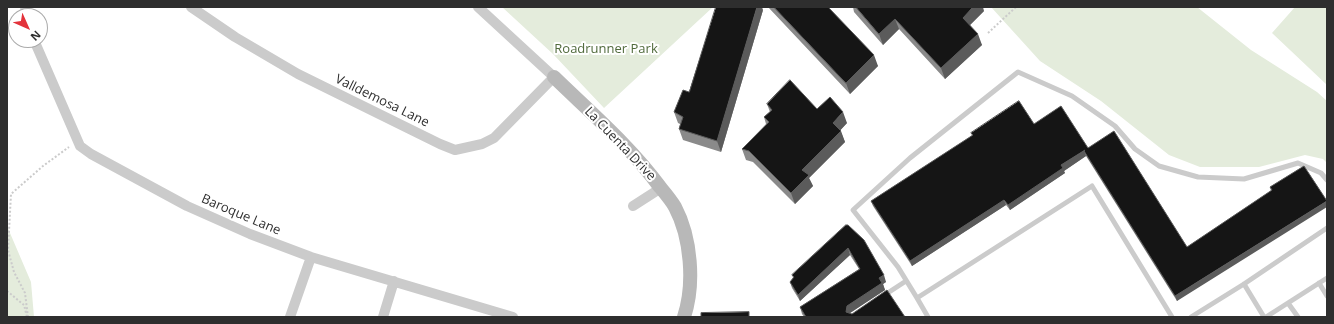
<!DOCTYPE html>
<style>
body{margin:0}
#map{position:relative;width:1334px;height:324px;overflow:hidden;background:#fff;font-family:"Open Sans",sans-serif}
canvas{display:block}
.frame{position:absolute;inset:0;border:8px solid #2e2e2e;pointer-events:none}
.north{position:absolute;left:8px;top:8px;width:40px;height:40px;box-sizing:border-box;background:#fff;border:1px solid #ababab;border-radius:50%;rotate:135deg;font-size:11px;font-weight:700;line-height:16px;text-align:center;color:#2e2e2e}
.north::after{content:'';display:block;margin:auto;width:14px;height:18px;background:#e3333b;clip-path:polygon(50% 0,100% 100%,50% 72%,0 100%)}
</style>
<div id="map">
<canvas width="1334" height="324"></canvas>
<div class="frame"></div>
<div class="north">N</div>
</div>
<script>
const ctx = document.querySelector('canvas').getContext('2d');
ctx.lineJoin = 'round';
function fillPath(path, color) { ctx.fillStyle = color; ctx.fill(path, 'evenodd'); }
function stroke(path, color, width, dash) { ctx.strokeStyle = color; ctx.lineWidth = width; ctx.lineCap = dash ? 'butt' : 'round'; ctx.setLineDash(dash || []); ctx.stroke(path); }
function drawText(font, color, halo, rows, align = 'center') {
  ctx.font = font + ' "Open Sans",sans-serif'; ctx.lineWidth = 4; ctx.setLineDash([]); ctx.textBaseline = 'middle'; ctx.strokeStyle = halo; ctx.fillStyle = color; for (const [text, x, y, turn = 0] of rows) {
    ctx.save(); ctx.translate(x, y); ctx.rotate((+turn || 0) * Math.PI / 180); ctx.textAlign = isNaN(turn) ? turn : align; if (halo) ctx.strokeText(text, 0, 0); ctx.fillText(text, 0, 0); ctx.restore();
  }
}
fillPath(new Path2D(`
 M502,7H713L604,108L553,54Z
 M991,7H1197L1251,50L1317,92L1327,101V163L1323,159L1305,155L1259,167H1200L1169,155L1101,101L1040,61Z
 M1295,7H1327V85L1272,33Z
 M7,226L31,282L34,317H7Z`), '#e4ecdc');
stroke(new Path2D(`
 M988,33L1016,7
 M7,291L24,305L27,317
 M28,317L25,293L14,272L8,250L11,194L43,166L69,147`), '#cbcbcb', 2, [2, 2]);
stroke(new Path2D(`
 M1319,283L1327,296
 M1244,284L1264,317
 M883,296L906,281
 M917,298L928,317
 M1288,303L1298,317
 M1172,317L1092,186L917,298L898,267L853,210L910,158L1018,72L1072,96L1115,126L1135,149L1159,166L1198,177L1244,179L1298,163L1321,173L1327,180
 M1191,317L1244,284L1327,228
 M1266,317L1327,278`), '#cbcbcb', 5);
stroke(new Path2D(`
 M25,7L27,16
 M191,7L235,37L298,74L440,144L455,150L482,144L494,138L554,77L478,7
 M34,40L80,146L91,154L187,206L250,234L311,257L513,317
 M633,206L661,188
 M290,317L311,257
 M383,317L394,281`), '#cbcbcb', 10);
stroke(new Path2D(`
 M554,77C590,112 630,146 660,187C665,193 671,200 675,207C691,237 695,284 684,317`), '#b8b8b8', 14);
fillPath(new Path2D(`
 M768,7H828L878,66L850,94Z
 M853,7L984,11L970,25L982,45L945,79L899,29L883,45L854,12Z
 M763,10L721,152L683,140L679,129L680,124L678,123L674,112L689,92Z
 M767,104L817,109L847,123L840,130L845,142L809,178L813,186L795,204L753,162L746,160L742,149L766,124L764,117L770,112Z
 M1034,124L1088,148L1187,247L1271,191L1270,187L1304,166L1177,301L1086,156L1064,171L1065,173L1010,210L1006,205L912,266L873,206L871,201L972,136L971,133Z
 M846,225L886,282L883,284L885,290L850,313L852,314L905,317H804L802,314L800,307L859,269L850,255L800,301L792,288L790,282L793,278L792,275Z`), '#8a8a8a');
fillPath(new Path2D(`
 M757,7H762L763,10L721,152L717,141Z
 M973,7H983L984,11L967,28L963,18Z
 M895,19L899,29L883,45L879,34Z
 M978,34L982,45L945,79L941,68Z
 M874,55L878,66L850,94L846,83Z
 M843,112L847,123L837,134L833,123Z
 M841,131L845,142L809,178L813,186L795,204L791,193L802,170Z
 M1084,151L1086,156L1064,171L1065,173L1010,210L1008,205L1061,165Z
 M1004,200L1006,205L912,266L910,261Z
 M1327,201V207L1177,301L1175,296Z
 M848,248L850,255L800,301L798,295Z
 M884,275L886,282L883,284L885,290L850,313L849,317L846,312L847,306L879,278Z`), '#5b5b5b');
const building = new Path2D(`
 M716,7H757L717,141L679,129L683,117L674,112L683,90L689,92Z
 M774,7H828L874,55L846,83Z
 M856,7H973L963,18L978,34L941,68L895,19L879,34Z
 M790,80L817,109L830,97L843,112L833,123L841,131L802,170L809,175L791,193L749,151L742,149L769,122L764,117L772,110L767,104Z
 M1019,101L1034,124L1061,106L1088,148L1114,131L1187,247L1272,190L1270,187L1304,166L1327,201L1175,296L1084,151L1085,150L1061,165L1063,168L1008,205L1004,200L910,261L871,201L973,135L971,133Z
 M846,225H848L864,240L884,275L879,278L882,283L847,306L846,312L852,314L887,290L905,317H806L800,307L860,269L848,248L798,295L790,282L794,277L792,275Z
 M749,312V317H701V313Z`);
fillPath(building, '#151515');
stroke(building, '#5b5b5b', 1);
drawText('13px', '#506a3c', '#fff', [
 ["Roadrunner Park",606,49]
]);
drawText('13px', '#2e2e2e', '#fff', [
 ["Valldemosa Lane",382,101,26],
 ["La Cuenta Drive",620,144,46],
 ["Baroque Lane",241,215,23]
]);
</script>
